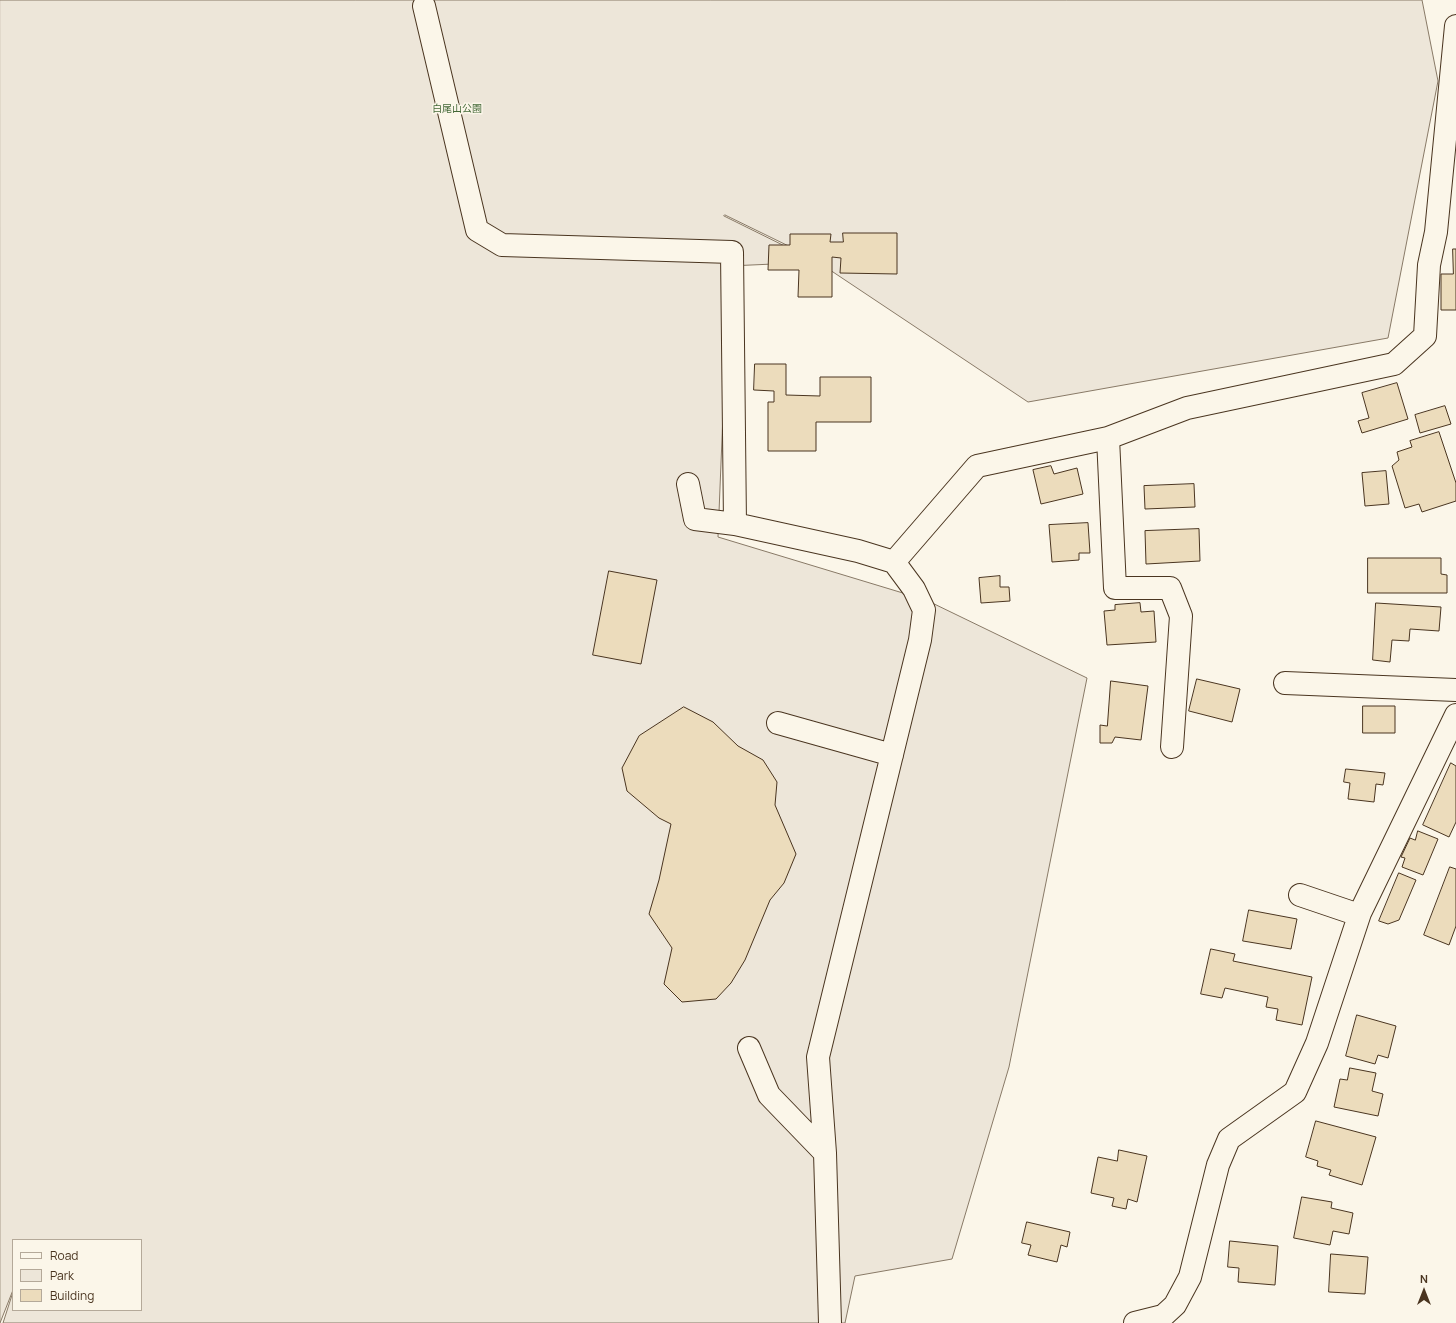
<!DOCTYPE html>
<meta charset="utf-8">
<style>
body{margin:0}
#map{position:relative;width:1456px;height:1323px;overflow:hidden;background:#fbf6e9;font-family:Manrope,sans-serif}
canvas{display:block}
.legend{position:absolute;left:12px;top:1239px;width:130px;height:72px;box-sizing:border-box;background:#fbf6e9;border:1px solid #b4a999;margin:0;padding:5px 7px;list-style:none;font-size:12px;color:#4a3520}
.legend li{display:flex;align-items:center;gap:8px;height:20px}
.legend b{width:20px;border:1px solid #b4a999}
.north{position:absolute;left:1404px;top:1271px;width:40px;height:40px;-webkit-text-stroke:3px #fbf6e9;paint-order:stroke;rotate:0deg;font-size:11px;font-weight:700;line-height:16px;text-align:center;color:#4a3520}
.north::after{content:'';display:block;margin:auto;width:14px;height:18px;background:#4a3520;clip-path:polygon(50% 0,100% 100%,50% 72%,0 100%)}
</style>
<div id="map">
<canvas width="1456" height="1323"></canvas>
<ul class="legend">
<li><b style="height:5px;background:#fbf6e9"></b>Road</li>
<li><b style="height:11px;background:#ede6d9"></b>Park</li>
<li><b style="height:11px;background:#ecdcbc"></b>Building</li>
</ul>
<div class="north">N</div>
</div>
<script>
const ctx = document.querySelector('canvas').getContext('2d');
ctx.lineJoin = 'round';
function fillPath(path, color) { ctx.fillStyle = color; ctx.fill(path, 'evenodd'); }
function stroke(path, color, width, dash) { ctx.strokeStyle = color; ctx.lineWidth = width; ctx.lineCap = dash ? 'butt' : 'round'; ctx.setLineDash(dash || []); ctx.stroke(path); }
function drawText(font, color, halo, rows, align = 'center') {
  ctx.font = font + ' Manrope,"Noto Sans JP",sans-serif'; ctx.lineWidth = 3; ctx.setLineDash([]); ctx.textBaseline = 'middle'; ctx.strokeStyle = halo; ctx.fillStyle = color; for (const [text, x, y, turn = 0] of rows) {
    ctx.save(); ctx.translate(x, y); ctx.rotate((+turn || 0) * Math.PI / 180); ctx.textAlign = isNaN(turn) ? turn : align; if (halo) ctx.strokeText(text, 0, 0); ctx.fillText(text, 0, 0); ctx.restore();
  }
}
const green = new Path2D(`
 M0,0H1422L1438,81L1388,338L1028,402L818,262L729,266L718,537L926,600L1087,678L1009,1067L952,1259L855,1276L845,1323H3L13,1292V1310H141V1240H13V1290L0,1323ZM725,215L807,255L813,260L724,216Z`);
fillPath(green, '#ede6d9');
stroke(green, '#887966', 1);
const building = new Path2D(`
 M843,233H897V274L840,273L841,258L832,257V297H798L799,270H768L769,245H790V234H831L830,242H843Z
 M1453,249H1456V310H1441V274H1453Z
 M755,364H786V395L820,396V377H871V422H816V451H768V402H774V391L754,390Z
 M1397,383L1408,419L1362,433L1358,421L1369,418L1362,393Z
 M1445,406L1451,424L1420,433L1415,415Z
 M1439,432L1456,483V501L1422,512L1419,504L1405,508L1392,466L1399,460L1397,452L1412,447L1410,441Z
 M1051,466L1054,474L1077,468L1083,494L1041,504L1033,470Z
 M1386,471L1389,504L1365,506L1362,473Z
 M1194,484L1195,507L1145,509L1144,486Z
 M1088,523L1090,553H1079V560L1052,562L1049,525Z
 M1199,529L1200,561L1146,564L1145,531Z
 M1368,558H1441V574L1447,575V593H1368Z
 M609,571L657,580L641,664L593,655Z
 M1000,576V587H1009L1010,601L981,603L979,578Z
 M1140,603L1141,612L1154,611L1156,642L1107,645L1104,611L1115,610V605Z
 M1376,603L1441,607L1439,631L1410,629L1409,641L1392,640L1390,662L1373,660Z
 M1197,679L1240,689L1232,722L1189,711Z
 M1111,681L1148,686L1141,740L1115,737L1112,743H1100V725L1107,726Z
 M1363,706H1395V733H1363Z
 M684,707L713,722L738,746L763,760L777,782L775,805L796,854L784,883L770,900L745,960L731,983L716,999L682,1002L664,984L672,948L649,914L659,880L671,824L659,818L627,791L622,768L639,736Z
 M1451,763L1456,766V822L1449,837L1423,825Z
 M1346,769L1385,773L1383,785L1376,784L1374,802L1348,799L1350,783L1344,782Z
 M1418,831L1438,839L1423,875L1402,867L1405,858L1401,857L1410,838L1415,840Z
 M1450,867L1456,869V926L1449,945L1424,935Z
 M1399,873L1416,880L1399,920L1388,924L1379,921Z
 M1249,910L1297,919L1291,949L1243,941Z
 M1211,949L1235,954L1233,961L1312,977L1302,1025L1276,1020L1278,1009L1266,1007L1268,997L1225,988L1222,998L1201,994Z
 M1357,1015L1396,1026L1388,1058L1378,1055L1375,1064L1346,1056Z
 M1350,1068L1376,1073L1372,1091L1383,1094L1378,1116L1334,1107L1340,1079L1347,1080Z
 M1316,1121L1376,1137L1362,1185L1329,1175L1331,1170L1317,1166L1318,1161L1306,1157Z
 M1119,1150L1147,1156L1137,1202L1128,1199L1126,1209L1112,1206L1114,1198L1091,1193L1098,1157L1117,1161Z
 M1302,1197L1332,1202L1331,1208L1353,1213L1349,1234L1333,1231L1330,1245L1294,1238Z
 M1027,1222L1070,1232L1067,1247L1061,1245L1057,1262L1028,1255L1031,1245L1022,1243Z
 M1230,1241L1278,1246L1275,1285L1238,1282L1239,1268L1228,1267Z
 M1331,1254L1368,1257L1365,1294L1329,1292Z`);
fillPath(building, '#ecdcbc');
stroke(building, '#4a3520', 1);
const minor = new Path2D(`
 M424,6L477,230L502,245L732,252L735,524
 M1108,438L1115,588H1170L1181,616L1172,747
 M688,484L695,519L735,524L858,551L894,562L914,589L924,610L920,640L818,1057L825,1153L830,1323
 M894,562L977,466L1108,438L1187,408L1394,364L1425,336L1429,265L1436,232L1456,26
 M1285,683L1456,690
 M778,723L892,755
 M1300,895L1359,915
 M749,1048L769,1095L825,1153
 M1135,1323L1163,1316L1175,1305L1190,1277L1218,1165L1229,1139L1295,1092L1317,1043L1360,913L1456,715`);
stroke(minor, '#4a3520', 24);
stroke(minor, '#fbf6e9', 22);
drawText('10px', '#436837', '#fbf6e9', [
 ["白尾山公園",457,109]
]);
</script>
